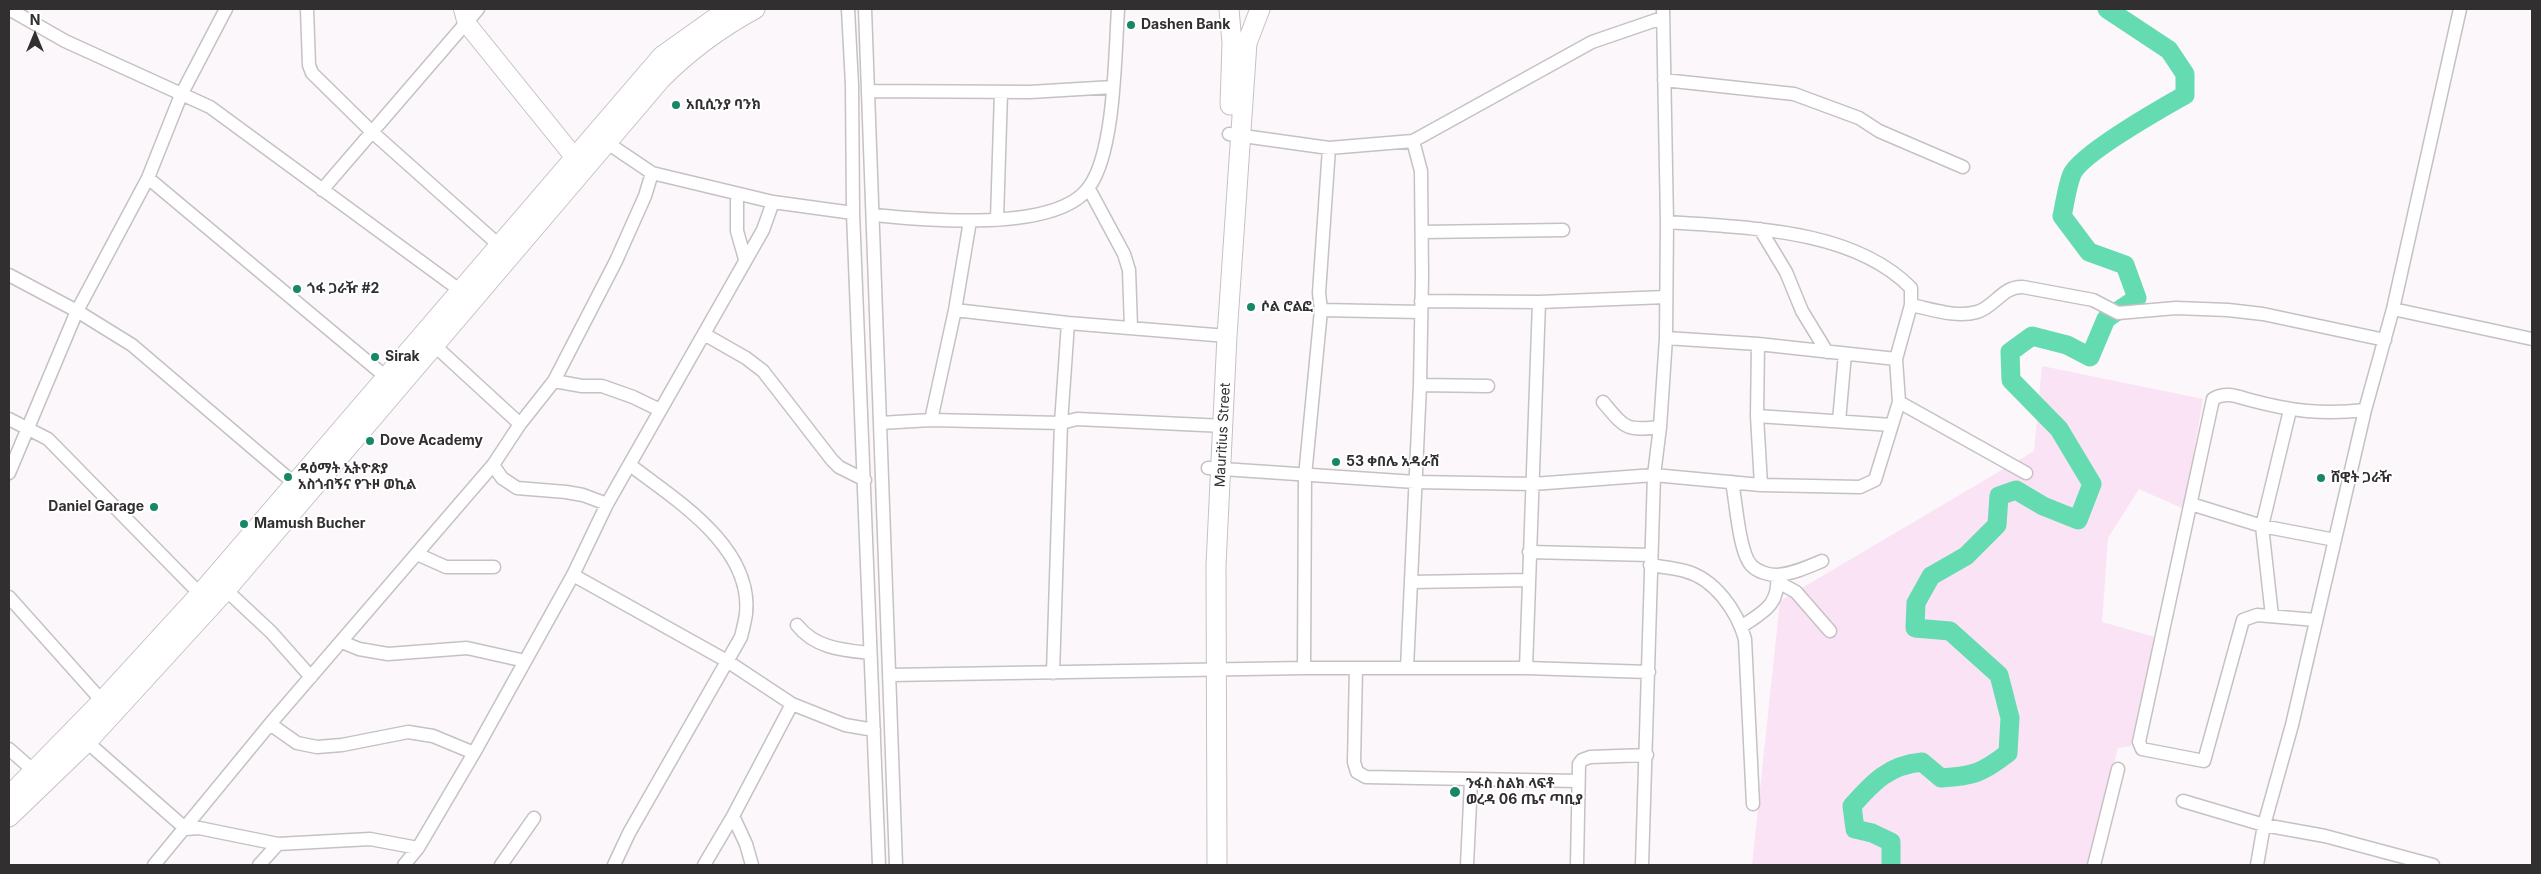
<!DOCTYPE html>
<meta charset="utf-8">
<style>
body{margin:0}
#map{position:relative;width:2541px;height:874px;overflow:hidden;background:#fcf7fb;font-family:Inter,sans-serif}
canvas{display:block}
.frame{position:absolute;inset:0;border:10px solid #312f30;pointer-events:none}
.north{position:absolute;left:10px;top:10px;width:50px;height:50px;-webkit-text-stroke:4px #fff;paint-order:stroke;rotate:0deg;font-size:14px;font-weight:700;line-height:20px;text-align:center;color:#312f30}
.north::after{content:'';display:block;margin:auto;width:18px;height:22px;background:#312f30;clip-path:polygon(50% 0,100% 100%,50% 72%,0 100%)}
</style>
<div id="map">
<canvas width="2541" height="874"></canvas>
<div class="frame"></div>
<div class="north">N</div>
</div>
<script>
const ctx = document.querySelector('canvas').getContext('2d');
ctx.lineJoin = 'round';
function fillPath(path, color) { ctx.fillStyle = color; ctx.fill(path, 'evenodd'); }
function stroke(path, color, width, dash) { ctx.strokeStyle = color; ctx.lineWidth = width; ctx.lineCap = dash ? 'butt' : 'round'; ctx.setLineDash(dash || []); ctx.stroke(path); }
function drawText(font, color, halo, rows, align = 'center') {
  ctx.font = font + ' Inter,"Noto Sans Ethiopic",sans-serif'; ctx.lineWidth = 4; ctx.setLineDash([]); ctx.textBaseline = 'middle'; ctx.strokeStyle = halo; ctx.fillStyle = color; for (const [text, x, y, turn = 0] of rows) {
    ctx.save(); ctx.translate(x, y); ctx.rotate((+turn || 0) * Math.PI / 180); ctx.textAlign = isNaN(turn) ? turn : align; if (halo) ctx.strokeText(text, 0, 0); ctx.fillText(text, 0, 0); ctx.restore();
  }
}
fillPath(new Path2D(`
 M2042,366L2203,399L2184,509L2139,489L2108,538L2102,622L2155,637L2131,746L2118,748L2088,865H1752L1780,601L2034,451Z`), '#f9e3f4');
stroke(new Path2D(`
 M1891,865V842L1872,833L1855,829L1852,806C1873,782 1889,765 1922,762L1941,778C1974,776 1982,773 2008,753L2010,718L1999,675L1950,631L1915,628L1916,603L1931,576L1966,556L1997,525L1999,496L2016,490L2043,506L2078,520L2092,484L2059,429L2011,380L2010,352L2032,336L2067,345L2090,357L2106,319L2137,298L2125,265L2089,252L2062,216C2065,203 2067,186 2072,174C2082,153 2162,108 2185,95V74L2169,50L2107,9`), '#64dbb1', 19);
const street = new Path2D(`
 M9,9L65,41L210,107L461,291
 M307,9L309,65L312,73L371,131L500,246
 M848,9L852,85L853,213L879,865
 M865,9L896,865
 M1664,80L1794,94L1859,118L1879,131L1963,167
 M869,91L1030,92L1113,87
 M1229,134L1329,148L1413,141L1592,42L1662,18
 M606,142L652,173L773,202L853,213
 M148,178L386,377
 M1089,189L1124,254L1129,270L1131,327
 M322,190L478,9
 M737,195V231L745,259
 M874,215C924,220 1057,233 1089,187C1115,152 1115,53 1118,9
 M997,219L1001,92
 M1760,229L1786,272L1802,311L1827,352
 M1422,232L1563,230
 M9,275L77,311L132,345L295,484
 M1421,301L1539,302L1666,297
 M1911,305C1931,309 1956,318 1977,312C1995,307 2002,286 2023,287L2093,300L2118,313L2176,308L2228,310L2263,314L2385,340
 M2393,309L2532,339
 M955,310L1068,323L1227,336
 M1321,310L1421,312
 M704,334L746,358L763,371L832,460L839,467L865,480
 M1666,338L1758,344L1757,416L1761,485
 M1758,344L1896,359
 M434,345L520,424
 M554,381L582,386H602L633,397L660,410
 M1420,385L1488,386
 M1603,402C1625,428 1625,431 1660,427
 M1899,402L2026,473
 M1757,416L1892,425
 M9,419L48,439L200,594
 M931,420L955,310L970,221
 M1839,421L1845,354
 M880,423L931,420L1061,423L1077,419L1224,426
 M493,465L502,478L517,488L566,492L583,495L607,504
 M1208,468L1415,482L1533,484L1654,475L1761,485L1860,487L1875,480L1899,402L1896,359L1911,305V288C1852,228 1746,228 1667,222
 M9,473L77,311L148,178L181,95L226,9
 M1732,482C1736,501 1739,554 1752,566C1758,572 1769,575 1777,575C1792,574 1808,567 1822,561
 M2191,504L2262,526L2335,540
 M1529,552L1651,555
 M417,554L446,567H494
 M1650,565C1661,567 1674,568 1685,571C1715,579 1737,611 1745,639L1753,804
 M573,575L727,661L792,704L845,725L874,730
 M1411,582L1529,580
 M1778,582L1796,592L1830,631
 M226,590L271,632L311,677
 M9,597L102,701
 M2272,616L2262,526L2290,410
 M2316,620L2257,615L2243,620L2204,761L2142,749L2139,742L2213,399C2226,391 2238,397 2250,400C2291,411 2323,415 2365,410
 M797,625C815,648 842,650 870,653
 M1741,627C1763,612 1780,605 1777,575
 M342,642L359,649L388,654L467,648L525,661
 M1304,668L1305,476L1321,310L1319,293L1329,148
 M1356,668L1354,762L1357,772L1366,777L1578,781
 M1407,668L1420,385L1422,276L1421,171L1413,141
 M1526,668L1539,302
 M1053,673L1061,423L1068,323
 M890,675L1304,668H1526L1649,672
 M270,724L297,743L317,747L342,745L408,732L433,736L474,753
 M87,742L186,829L199,828L278,844L370,839L418,848
 M9,749L35,772
 M2183,801L2264,825L2325,836L2433,865
 M733,816L746,844L752,865
 M154,865L270,724L493,465L520,424L554,381L616,261L645,196L652,173
 M259,865L278,844
 M404,865L418,848L474,753L573,575L607,504L763,230L773,202
 M501,865L534,818
 M614,865L629,833L741,637C743,629 745,621 746,614C753,547 676,500 630,465
 M704,865L733,816L792,704
 M1467,865L1471,781
 M1577,865L1579,764L1582,760L1590,757L1647,755
 M1642,865L1654,475L1660,427L1666,338L1667,222L1663,9
 M2094,865L2118,769
 M2257,865L2264,825L2292,725L2365,410L2393,309L2460,9`);
const secondary = new Path2D(`
 M463,9L467,24L584,169`);
const primary = new Path2D(`
 M1229,9L1232,43L1230,105
 M9,796L102,701L200,594L662,56L728,9
 M9,817L87,742L226,590L661,79C689,51 720,28 755,9
 M1217,865L1216,565L1227,336L1247,43L1260,9`);
stroke(street, '#c5c1c4', 15);
stroke(secondary, '#c5c1c4', 20);
stroke(primary, '#c5c1c4', 21);
stroke(street, '#fff', 12);
stroke(secondary, '#fff', 18);
stroke(primary, '#fff', 19);
for (const [x, y, r, color] of [
 [1131,25,5,"#168867"],
 [676,105,5,"#168867"],
 [297,289,5,"#168867"],
 [1251,307,5,"#168867"],
 [375,357,5,"#168867"],
 [370,441,5,"#168867"],
 [1336,462,5,"#168867"],
 [288,477,5,"#168867"],
 [2321,478,5,"#168867"],
 [154,507,5,"#168867"],
 [244,524,5,"#168867"],
 [1455,792,6,"#168867"]
]) { const dot = new Path2D(); dot.arc(x, y, r, 0, 2 * Math.PI); ctx.fillStyle = color; ctx.fill(dot); stroke(dot, '#fff', 2); }
drawText('bold 14px', '#312f30', '#fff', [
 ["Dashen Bank",1141,25],
 ["አቢሲንያ ባንክ",686,105],
 ["ጎፋ ጋራዥ #2",307,289],
 ["ሶል ሮልፎ",1261,307],
 ["Sirak",385,357],
 ["Dove Academy",380,441],
 ["53 ቀበሌ አዳራሽ",1346,462],
 ["ዳዕማት ኢትዮጽያ",298,469],
 ["አስጎብኝና የጉዞ ወኪል",298,485],
 ["ሸዊት ጋራዥ",2331,478],
 ["Daniel Garage",144,507,"right"],
 ["Mamush Bucher",254,524],
 ["ንፋስ ስልክ ላፍቶ",1466,784],
 ["ወረዳ 06 ጤና ጣቢያ",1466,800]
], 'left');
drawText('14px', '#312f30', '#fff', [
 ["Mauritius Street",1223,435,-87]
]);
</script>
